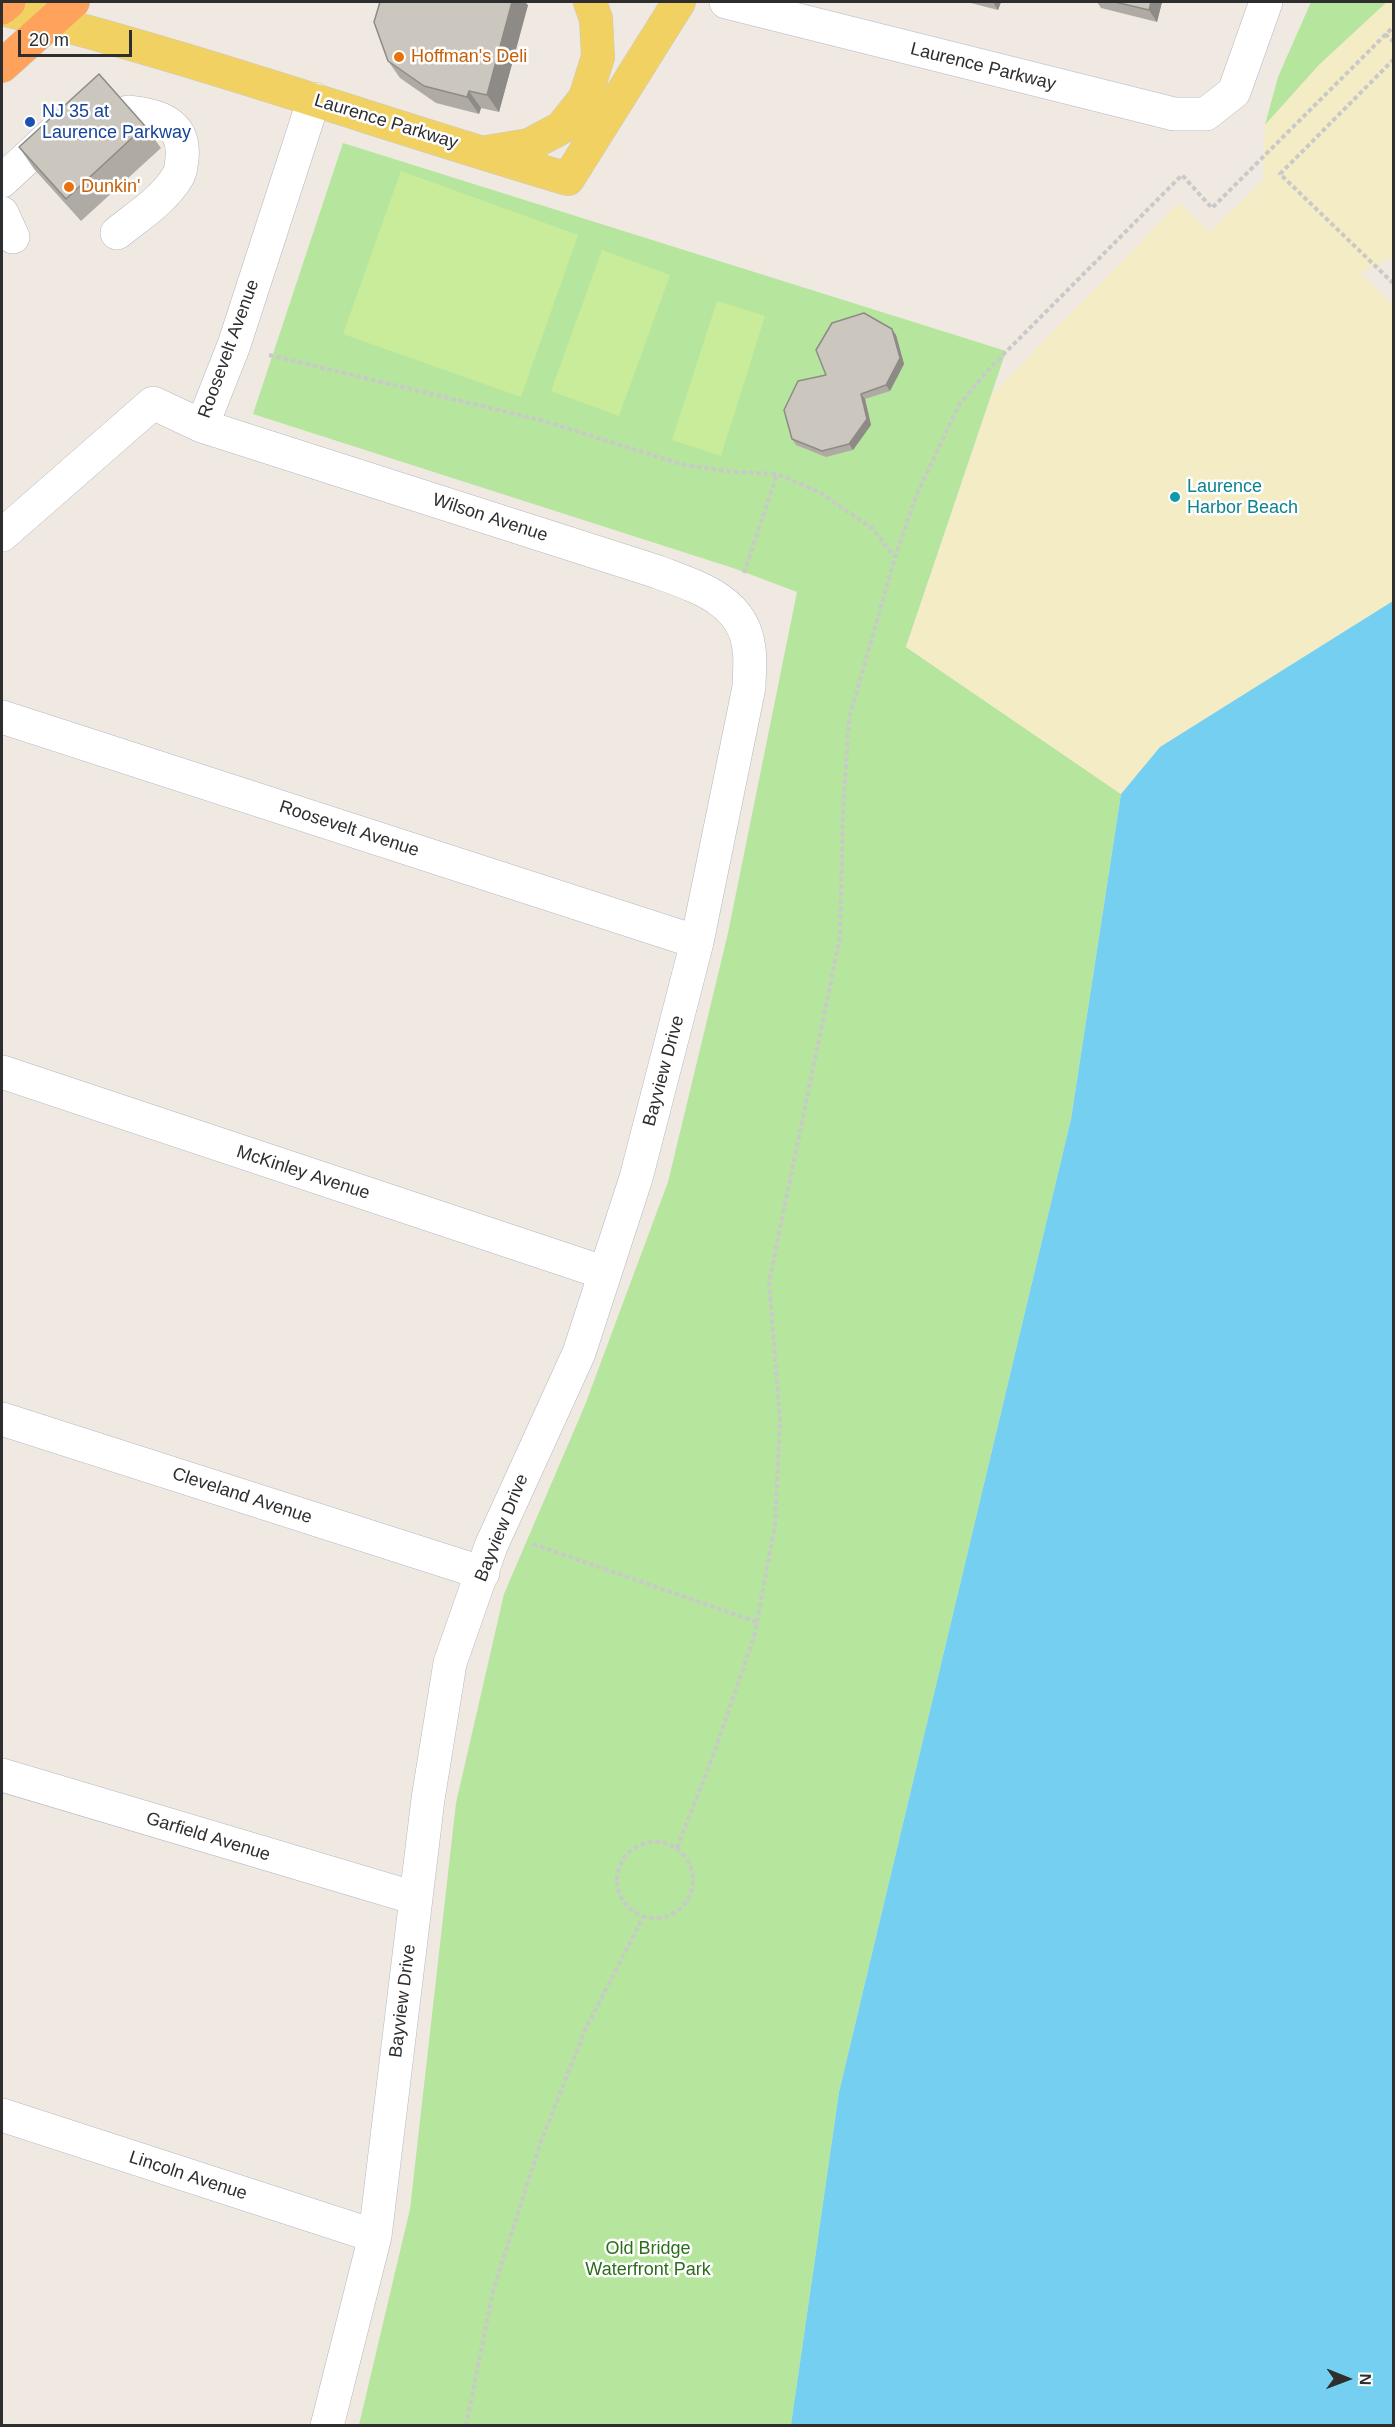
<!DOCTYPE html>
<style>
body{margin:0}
#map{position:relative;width:1395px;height:2427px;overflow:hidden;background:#efe9e1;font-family:Arial,sans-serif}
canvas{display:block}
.frame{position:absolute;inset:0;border:3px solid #2e2e2e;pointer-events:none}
.north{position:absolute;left:1317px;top:2349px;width:60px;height:60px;-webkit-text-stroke:4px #fff;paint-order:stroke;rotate:91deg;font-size:16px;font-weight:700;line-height:24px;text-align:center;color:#2e2e2e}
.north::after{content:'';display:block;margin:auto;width:21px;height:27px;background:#2e2e2e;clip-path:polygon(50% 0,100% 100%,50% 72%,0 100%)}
.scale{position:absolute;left:18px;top:30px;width:114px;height:27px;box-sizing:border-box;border:3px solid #2e2e2e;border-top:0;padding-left:8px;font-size:18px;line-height:21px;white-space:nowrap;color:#2e2e2e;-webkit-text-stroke:4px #fff;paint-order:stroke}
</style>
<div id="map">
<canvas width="1395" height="2427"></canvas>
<div class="frame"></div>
<div class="north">N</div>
<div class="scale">20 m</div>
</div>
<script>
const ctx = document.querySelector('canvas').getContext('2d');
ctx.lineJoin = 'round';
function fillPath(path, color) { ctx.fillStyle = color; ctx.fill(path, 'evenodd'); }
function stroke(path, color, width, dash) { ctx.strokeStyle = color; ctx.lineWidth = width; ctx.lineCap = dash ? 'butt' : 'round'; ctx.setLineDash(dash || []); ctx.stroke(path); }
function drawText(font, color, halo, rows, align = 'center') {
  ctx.font = font + ' Arial,sans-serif'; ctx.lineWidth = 5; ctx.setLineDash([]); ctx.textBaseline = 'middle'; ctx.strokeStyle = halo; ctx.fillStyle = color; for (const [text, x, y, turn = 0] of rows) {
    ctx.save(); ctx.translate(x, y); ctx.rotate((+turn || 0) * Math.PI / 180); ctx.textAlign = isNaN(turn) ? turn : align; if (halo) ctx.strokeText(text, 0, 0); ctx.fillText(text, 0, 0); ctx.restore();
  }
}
fillPath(new Path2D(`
 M1311,2H1387L1319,65L1265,125L1278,77Z
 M343,143L1006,351L906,647L1121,794L1071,1119L839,2092L791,2425H359L410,2209L456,1803L504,1594L585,1405L668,1182L728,933L797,592L736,569L253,414Z`), '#b6e59e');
fillPath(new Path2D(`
 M1387,2H1393V257L1360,273L1393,305V601L1160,747L1121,794L906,647L992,394L1179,203L1210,232L1263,180L1265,125L1319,65Z`), '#f3ecc5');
fillPath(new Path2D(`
 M401,171L578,235L521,397L343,334Z
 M602,250L670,275L619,416L551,391Z
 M717,301L765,316L721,456L672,440Z`), '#c9ec9a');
fillPath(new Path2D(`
 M1393,601V2425H791L839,2092L1071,1119L1121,794L1160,747Z`), '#75cff0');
const minor = new Path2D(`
 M726,2L1174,114H1206L1234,92L1266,2
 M2,181L59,128
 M2,213L13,237
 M117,233C138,216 164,200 178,176C181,172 181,165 182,159C186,122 157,115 128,112
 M202,426L234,345L314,99
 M2,535L153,403L202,426L658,572C697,587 744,600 749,649C751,661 749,674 749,687L697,942L636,1178L579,1353L491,1546L450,1663L428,1799L375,2236L327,2426
 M2,717L697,942
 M2,1072L605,1273
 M2,1419L483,1573
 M2,1775L415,1898
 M2,2115L375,2236`);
const major = new Path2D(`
 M2,9C193,57 379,123 568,179L679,2
 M487,152L529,145L561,128L585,98L598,57L596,19L590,2`);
const highway = new Path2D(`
 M2,8L9,2
 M2,66L73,2`);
stroke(minor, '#b4b7c1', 34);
stroke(major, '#c9c9c9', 34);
stroke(highway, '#c9c9c9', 34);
stroke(new Path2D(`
 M1385,34L1394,42
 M1394,59L1280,174L1394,284
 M269,355L540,420L684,465L733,472L777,474L819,492L872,528L895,557
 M744,573L777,474
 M533,1544L757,1622
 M617 1880a38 38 0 1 1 76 0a38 38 0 1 1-76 0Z
 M677,1848L714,1753L754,1637L775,1525L780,1420L769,1282L840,937L843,811L849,719L895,557L916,496L959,405L989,369L1182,175L1212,208L1394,26
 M466,2426L493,2291L540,2144L585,2030L643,1917`), '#c9c9c9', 4, [4.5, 3]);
stroke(minor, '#fff', 33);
stroke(major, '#f2d163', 33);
stroke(highway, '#ffa35c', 33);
fillPath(new Path2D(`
 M967,2H1001L998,10Z
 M1097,2H1162L1157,22L1101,8Z
 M528,5L499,112L481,108L479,114L436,103L400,78L388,61Z
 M145,126L161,148L81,221L34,169L19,147Z
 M896,335L904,364L890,391L865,399L871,425L853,450L826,457L796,445L792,439Z`), '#afaba4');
fillPath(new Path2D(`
 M512,2H525L528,5L499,112L487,95Z
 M993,2H1001L998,10Z
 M1151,2H1162L1157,22L1149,10Z
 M469,91L481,108L479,114L467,97Z
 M892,329L896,335L904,364L890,391L886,385Z
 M861,394L865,399L871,425L853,450L849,444Z`), '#8e8b86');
const building = new Path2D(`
 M380,2H512L487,95L469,91L467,97L424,86L388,61L374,22Z
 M1115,2H1151L1149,10Z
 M99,74L145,126L66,199L19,147Z
 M864,313L892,329L900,358L886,385L861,394L867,419L849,444L822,451L792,439L784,410L798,381L826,375L816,350L832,323Z`);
fillPath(building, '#cbc7bf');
stroke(building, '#8e8b86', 1.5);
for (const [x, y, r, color] of [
 [399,57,6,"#e8710a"],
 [30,122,6,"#1a4fb4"],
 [69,187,6,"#e8710a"],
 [1175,497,6,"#0f9aa8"]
]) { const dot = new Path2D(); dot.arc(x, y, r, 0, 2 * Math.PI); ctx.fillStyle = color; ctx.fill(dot); stroke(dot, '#fff', 2); }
drawText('18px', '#c56008', '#fff', [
 ["Hoffman's Deli",411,57],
 ["Dunkin'",81,187]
], 'left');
drawText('18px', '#2e2e2e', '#fff', [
 ["Laurence Parkway",983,67,14],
 ["Laurence Parkway",386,122,17],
 ["Roosevelt Avenue",229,349,-70],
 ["Wilson Avenue",490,518,18],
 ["Roosevelt Avenue",349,829,18],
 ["Bayview Drive",664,1071,-75],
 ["McKinley Avenue",303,1173,18],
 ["Cleveland Avenue",242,1496,18],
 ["Bayview Drive",502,1528,-68],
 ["Garfield Avenue",208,1837,17],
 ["Bayview Drive",403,2001,-83],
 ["Lincoln Avenue",188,2176,18]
]);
drawText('18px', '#164399', '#fff', [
 ["NJ 35 at",42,112],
 ["Laurence Parkway",42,133]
], 'left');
drawText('18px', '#0d838f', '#fff', [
 ["Laurence",1187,487],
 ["Harbor Beach",1187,508]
], 'left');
drawText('18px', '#2c6e1b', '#fff', [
 ["Old Bridge",648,2249],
 ["Waterfront Park",648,2270]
]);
</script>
